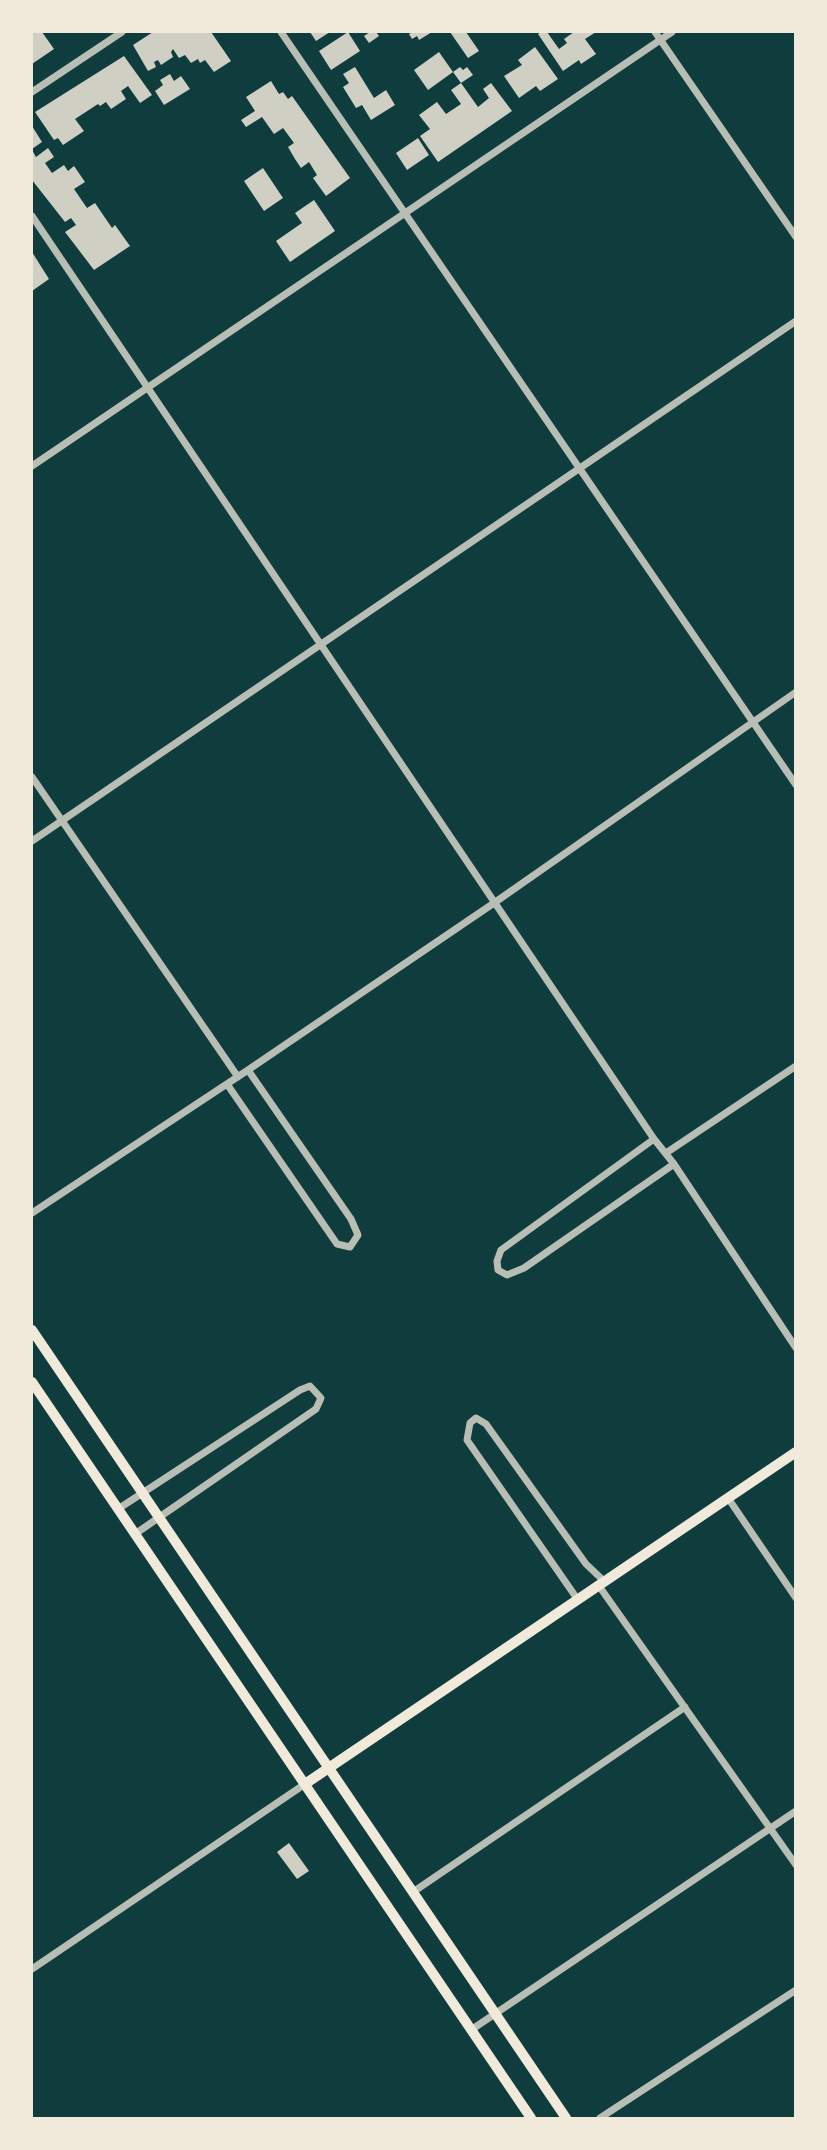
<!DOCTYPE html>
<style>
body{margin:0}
#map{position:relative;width:827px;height:2150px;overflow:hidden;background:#0f3d3e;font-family:Merriweather,serif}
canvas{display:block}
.frame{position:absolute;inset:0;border:33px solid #f1e9da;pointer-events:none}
</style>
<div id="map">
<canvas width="827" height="2150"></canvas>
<div class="frame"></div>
</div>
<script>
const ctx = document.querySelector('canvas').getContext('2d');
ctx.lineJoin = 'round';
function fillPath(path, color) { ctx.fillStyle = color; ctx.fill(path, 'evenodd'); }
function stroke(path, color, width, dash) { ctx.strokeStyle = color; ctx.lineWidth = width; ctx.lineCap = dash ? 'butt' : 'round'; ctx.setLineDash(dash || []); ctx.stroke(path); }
fillPath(new Path2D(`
 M32,32H42L54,49L32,64Z
 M153,32H211L231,61L214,72L205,60L200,63L198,59L191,63L185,55L179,58L173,49L171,52L173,57L161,65L158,60L154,62L156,67L148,71L133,45Z
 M310,32H330L316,41Z
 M348,32L360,51L331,70L319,51Z
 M370,32H376L379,36L369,43L364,36Z
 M413,32H432L419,40L417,36L412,39L409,34Z
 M450,32H466L479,51L468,58Z
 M541,32H547L559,49L567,43L564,39L574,32H596L585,39L596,54L581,64L579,60L563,71L538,34Z
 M535,47L558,79L540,91L536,86L519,98L504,76L522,65L518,60Z
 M439,52L453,72L428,90L414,70Z
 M124,56L152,95L140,103L128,86L121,91L126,99L111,109L106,102L100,106L98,104L75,119L84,131L63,145L58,138L54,140L35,112Z
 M355,67L374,98L386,90L395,105L371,120L362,105L356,108L343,87L349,83L343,74Z
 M460,67L463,70L467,67L473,75L461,83L453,72Z
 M170,74L174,81L181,76L190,89L164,105L155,91L163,85L160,80Z
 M271,81L279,94L283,92L288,99L292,96L350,178L326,196L313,178L317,175L309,162L301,168L295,159L288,147L294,143L283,128L274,134L262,117L246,127L241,120L255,111L246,97Z
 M461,83L478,107L489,98L483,89L491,83L512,111L438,162L420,136L430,129L419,115L437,102L446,114L461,104L451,90Z
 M32,126L42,142L32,149Z
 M418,138L429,155L407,170L396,153Z
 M48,148L54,157L45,163L52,173L64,165L68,171L74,166L85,182L74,189L87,208L95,203L112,228L115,225L130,246L94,270L65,232L76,225L71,218L65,222L32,180V150L36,157Z
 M263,168L283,198L264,211L244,181Z
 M314,200L335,231L290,262L276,241L302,223L295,213Z
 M32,252L49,279L32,291Z
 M289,1843L309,1871L297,1879L277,1852Z`), '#cfcfc3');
stroke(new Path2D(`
 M281,32L796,785
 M655,32L796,237
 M32,92L122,32
 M32,216L654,1139L674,1164L796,1348
 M32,466L672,32
 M32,777L238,1077
 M32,841L796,321
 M227,1084L337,1244L350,1247L358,1235L351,1219L248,1070
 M654,1139L501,1250L497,1261L498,1270L507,1275L524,1268L674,1164
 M666,1153L796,1066
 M32,1213L248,1070L494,903L796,692
 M728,1498L796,1598
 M118,1509L300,1390L310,1386L321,1398L316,1409L135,1534
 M599,1586L796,1865
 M578,1600L467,1440L470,1423L476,1418L486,1424L586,1564L605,1582
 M413,1892L685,1707
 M32,1969L305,1784
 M471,2030L796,1811
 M600,2118L796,1990`), '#b8beb3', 7);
stroke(new Path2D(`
 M32,1330L566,2118
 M32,1382L531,2118
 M305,1784L796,1452`), '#f1e9da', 10);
</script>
